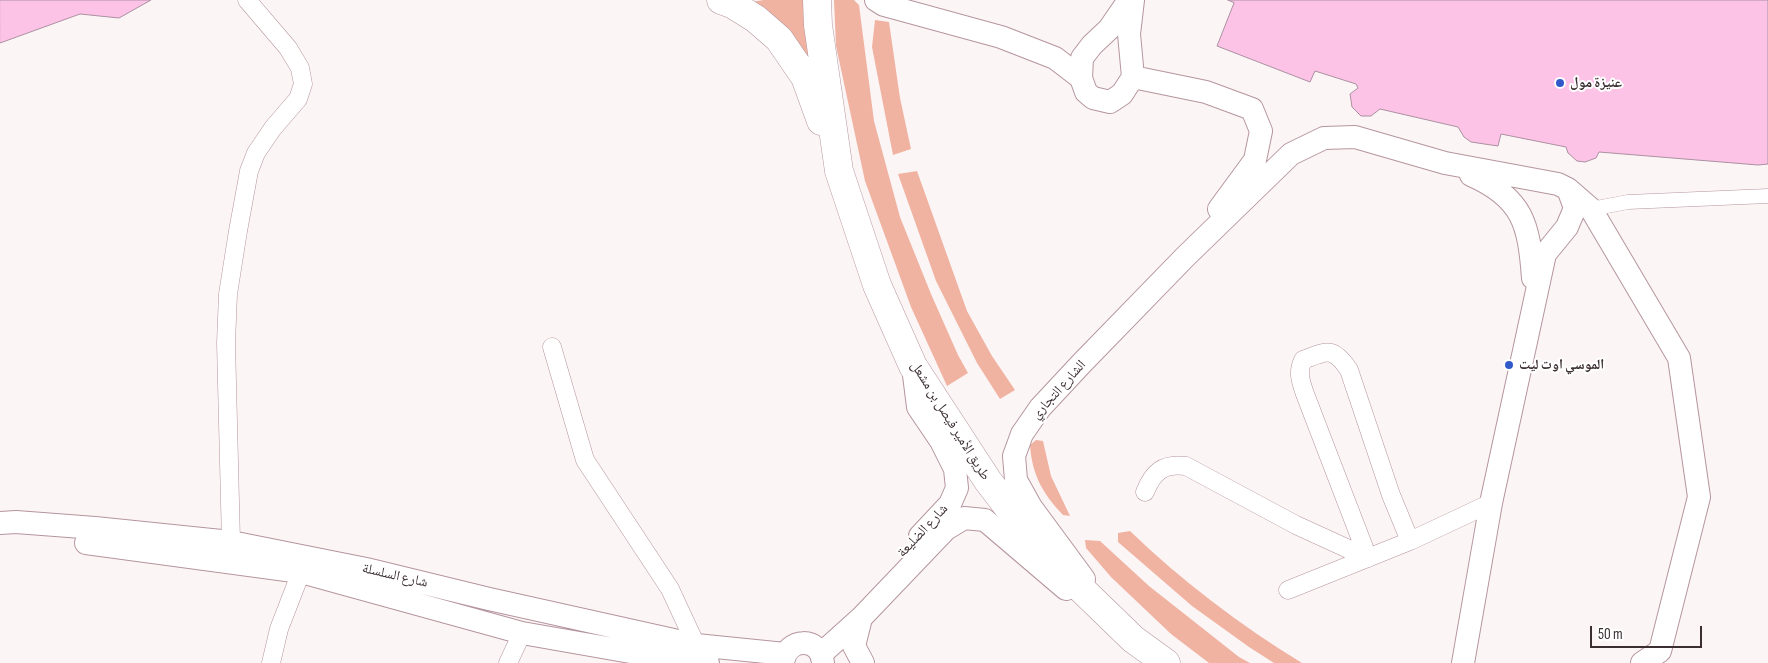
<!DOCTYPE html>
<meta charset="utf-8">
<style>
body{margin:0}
#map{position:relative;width:1768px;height:663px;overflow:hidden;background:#fcf5f6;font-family:"Sofia Sans Condensed",sans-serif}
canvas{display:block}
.scale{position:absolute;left:1590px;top:626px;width:112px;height:22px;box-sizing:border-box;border:2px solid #3b2e31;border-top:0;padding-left:6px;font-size:15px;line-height:18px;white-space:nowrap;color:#3b2e31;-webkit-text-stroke:4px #fff;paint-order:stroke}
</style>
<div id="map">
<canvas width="1768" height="663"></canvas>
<div class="scale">50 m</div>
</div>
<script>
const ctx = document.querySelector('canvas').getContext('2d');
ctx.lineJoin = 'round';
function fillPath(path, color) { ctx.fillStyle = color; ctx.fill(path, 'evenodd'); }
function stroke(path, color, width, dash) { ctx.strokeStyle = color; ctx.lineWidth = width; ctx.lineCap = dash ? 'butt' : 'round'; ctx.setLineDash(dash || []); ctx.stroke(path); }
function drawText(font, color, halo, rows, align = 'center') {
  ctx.font = font + ' "Sofia Sans Condensed","Noto Naskh Arabic",sans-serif'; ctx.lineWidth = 4; ctx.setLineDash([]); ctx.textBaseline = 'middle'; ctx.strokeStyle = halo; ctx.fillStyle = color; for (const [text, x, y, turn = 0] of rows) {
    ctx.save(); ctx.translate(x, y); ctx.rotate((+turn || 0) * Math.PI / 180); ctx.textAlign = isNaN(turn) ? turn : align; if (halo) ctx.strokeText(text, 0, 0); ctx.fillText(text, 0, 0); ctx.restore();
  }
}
fillPath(new Path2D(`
 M764,0H804L810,66L750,2Z
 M834,0H854L859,5L874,121L900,217L931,294L958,355L968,373L947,386L911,307L865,181L836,46Z
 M875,20L889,22L900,98L911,149L893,155L872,47Z
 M917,171L967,311L992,356L1015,390L1000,399L977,363L936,281L898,174Z
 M1036,440L1043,441L1051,476L1070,516L1063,515C1043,494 1032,475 1030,445Z
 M1130,531C1182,581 1240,625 1302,663H1274L1249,647L1192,606L1118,542V533Z
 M1085,540L1100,541L1149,586L1239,657L1250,663H1209L1171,634L1111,577L1086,548Z`), '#f1b3a1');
const building = new Path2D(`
 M0,0H151L119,18L80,14L0,43Z
 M1228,0H1768V164L1758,165L1599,152L1596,158L1585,162L1577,161L1568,153L1566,147L1501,134L1498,146L1471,142L1464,137L1458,127L1380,109L1371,116H1361L1352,107L1350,94L1358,88L1356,84L1315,71L1310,82L1217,46L1234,3Z`);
fillPath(building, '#fcc3e7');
stroke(building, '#ab90a0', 1);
const pedestrian = new Path2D(`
 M1591,209L1628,202L1768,196`);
const minor = new Path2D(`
 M552,347L585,460L670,589L696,645
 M1145,492C1153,472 1163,463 1186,466L1296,525L1368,558
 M231,542L226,343L228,294L238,231L249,171L256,153L273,128L298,99L303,84L300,68L288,48L247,0
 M1368,558L1305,394C1301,382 1297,373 1303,360C1327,351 1333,346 1349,370L1391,495L1410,541
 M1288,590L1410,541L1491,503
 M271,663L279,629L301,572
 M508,663L522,633`);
const tertiary = new Path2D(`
 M876,0L884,5L1001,37L1055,58L1081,78
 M1129,0L1109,29L1092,45L1082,58L1081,78L1086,92L1093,98L1110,102L1122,94L1133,77L1206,92L1252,109L1261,131L1255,160L1219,209
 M1133,0L1129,34L1133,77
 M1471,175C1523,198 1529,224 1533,278
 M1568,189L1591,209L1679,358L1699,497L1660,651L1642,663
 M913,367L918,407L941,441L955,469L957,488L950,504L920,536
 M0,523L16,522L95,528L231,542L366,569L489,599L696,645L785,654
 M86,543L301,572L522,633L665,658L708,663
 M1084,579L1031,507L1016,480L1014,456L1022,434L1040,408L1081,364L1185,257L1291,154L1324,138L1355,137L1445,163L1558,184L1568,189L1575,208L1567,227L1545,254L1491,503L1463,663
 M861,618L854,646L863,663
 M821,654L861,618L946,529L964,518L985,520L1066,589
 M783,663C786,637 821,636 823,663`);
const trunk = new Path2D(`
 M721,0L732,4L756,19L779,39L805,77L821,121
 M817,0L818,25L839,171L877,285L913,366L988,481L1040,549L1133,639L1166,663`);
stroke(pedestrian, '#b5959e', 15);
stroke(minor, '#b5959e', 19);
stroke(tertiary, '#b5959e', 24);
stroke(trunk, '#b5959e', 29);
stroke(pedestrian, '#fff', 14);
stroke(minor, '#fff', 18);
stroke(tertiary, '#fff', 22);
stroke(trunk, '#fff', 28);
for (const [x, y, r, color] of [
 [1560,83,5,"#3159c8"],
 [1509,365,5,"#3159c8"]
]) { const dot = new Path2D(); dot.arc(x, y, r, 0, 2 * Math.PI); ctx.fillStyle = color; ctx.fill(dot); stroke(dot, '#fff', 2); }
drawText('bold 14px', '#3b2e31', '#fff', [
 ["عنيزة مول",1570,83],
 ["الموسي اوت ليت",1519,365]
], 'left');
drawText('14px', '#3b2e31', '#fff', [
 ["الشارع التجاري",1059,390,-48],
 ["طريق الأمير فيصل بن مشعل",950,421,58],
 ["شارع الضليعة",923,531,-47],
 ["شارع السلسلة",395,576,13]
]);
</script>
